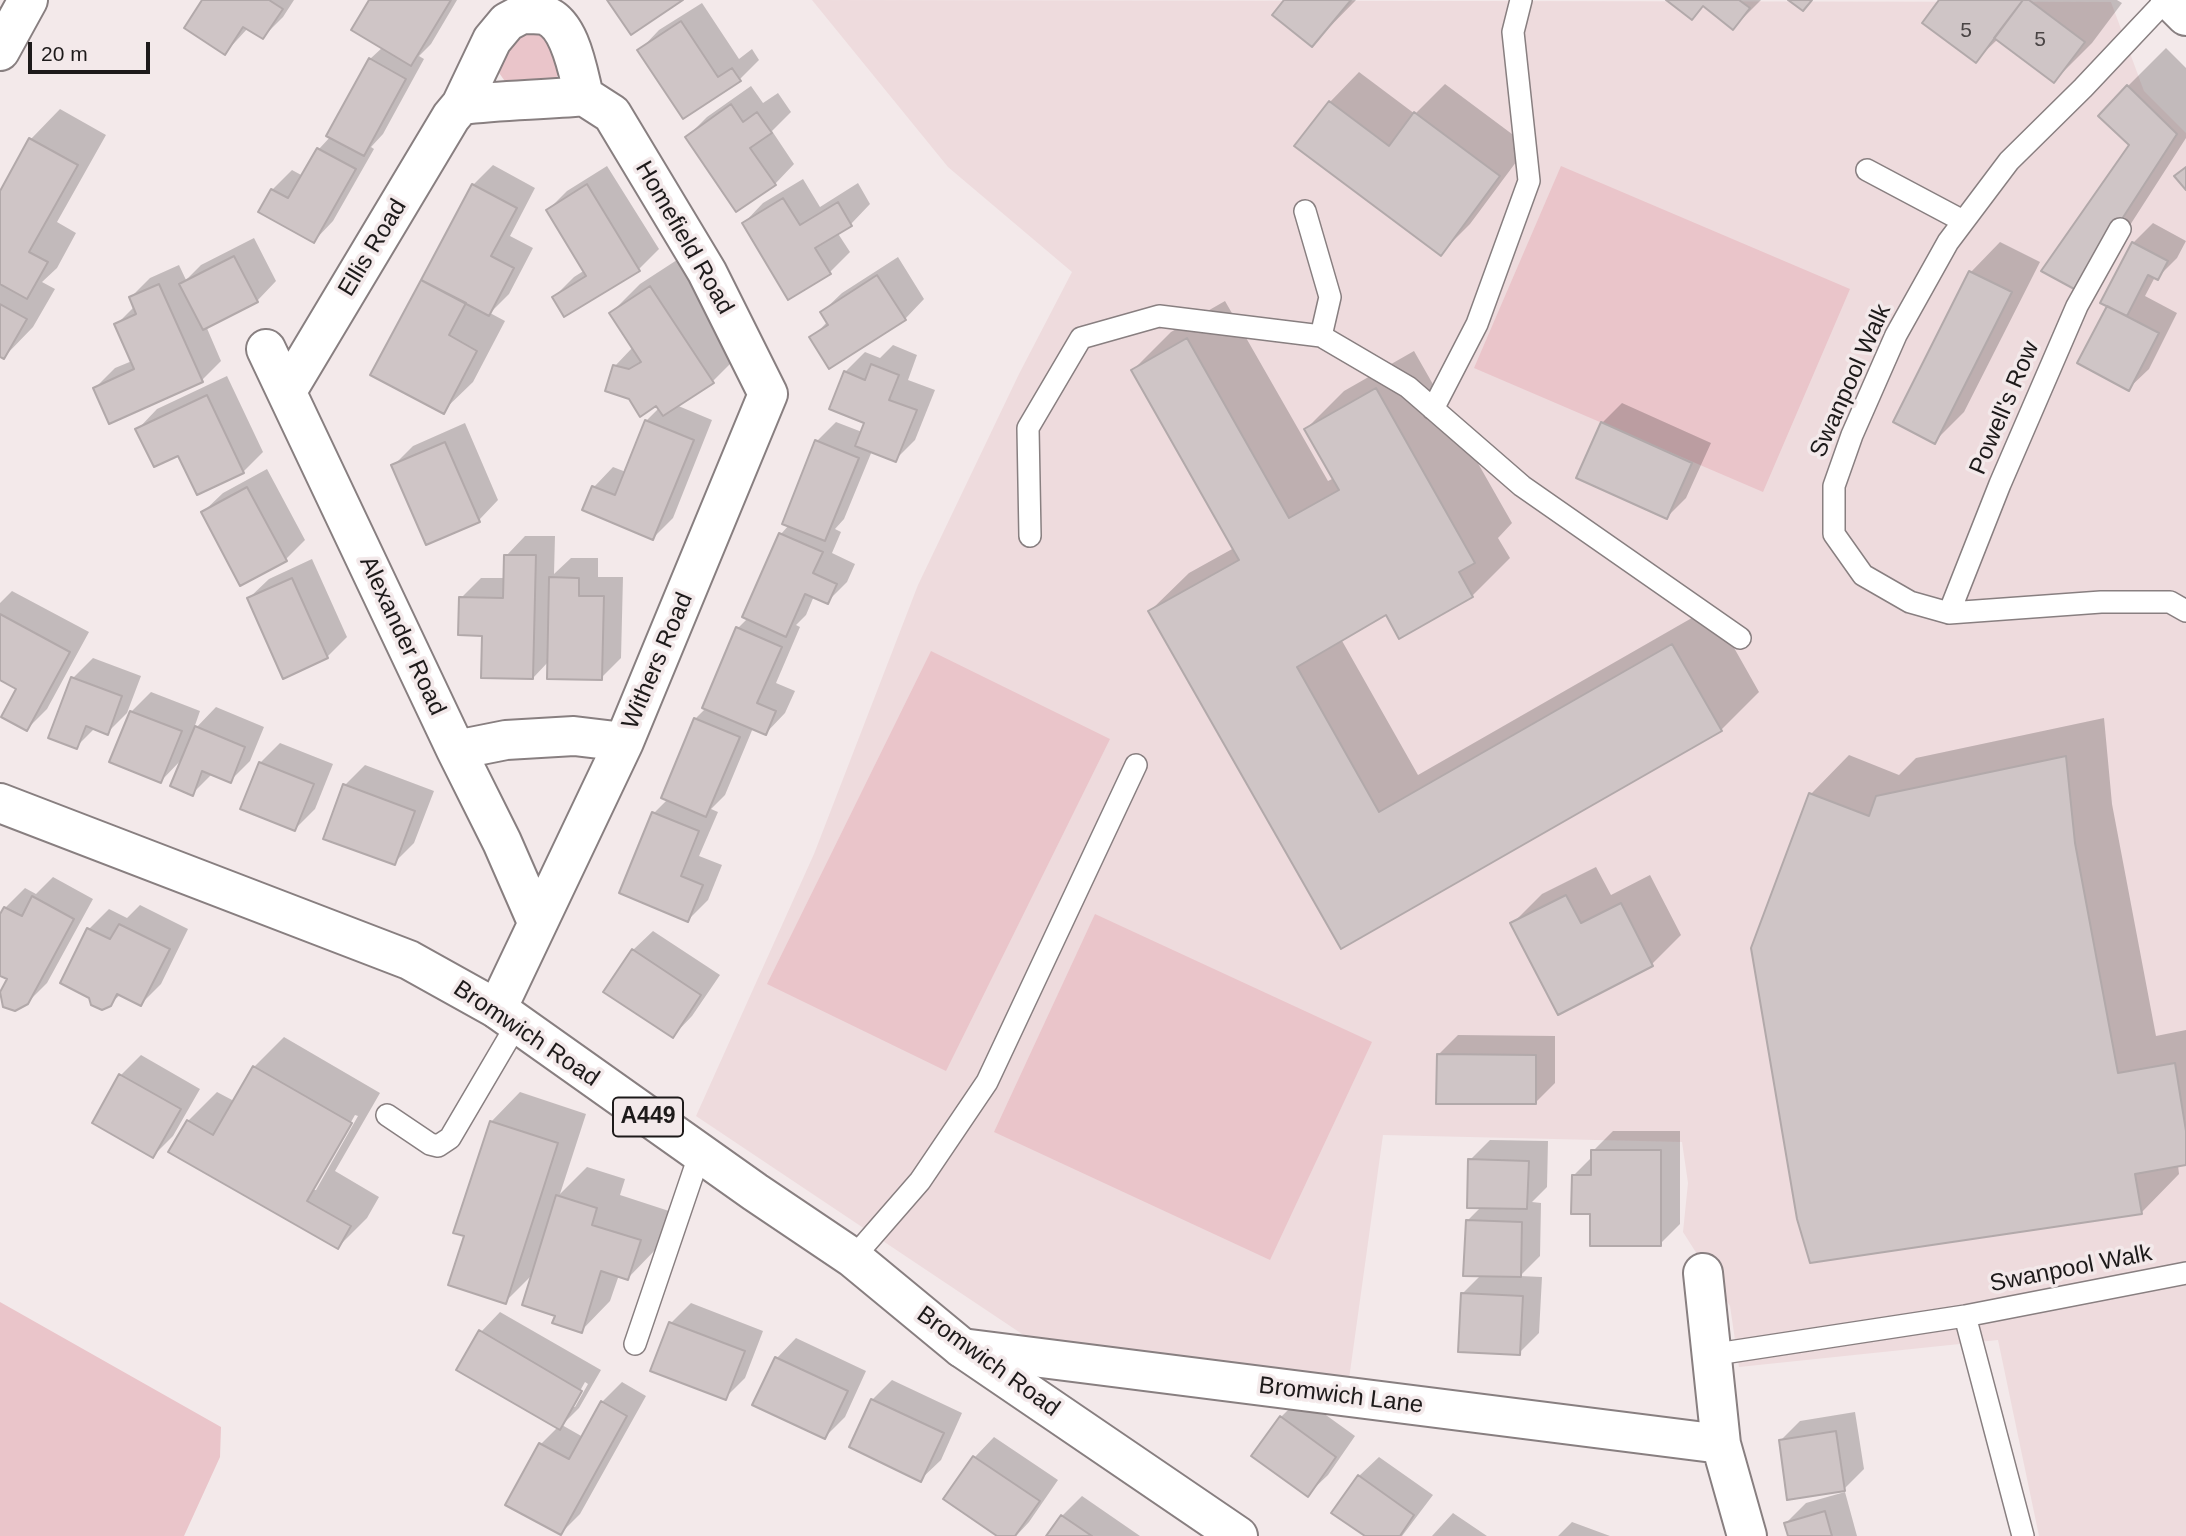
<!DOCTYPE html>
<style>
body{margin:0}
#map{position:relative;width:2186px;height:1536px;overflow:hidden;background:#f3e9ea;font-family:Helvetica,sans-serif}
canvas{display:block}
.scale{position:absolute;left:28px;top:42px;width:122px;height:32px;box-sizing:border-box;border:4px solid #1d1a1a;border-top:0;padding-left:9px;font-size:21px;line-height:24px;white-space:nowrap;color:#1d1a1a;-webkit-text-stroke:5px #f3e9ea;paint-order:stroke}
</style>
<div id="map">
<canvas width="2186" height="1536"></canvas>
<div class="scale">20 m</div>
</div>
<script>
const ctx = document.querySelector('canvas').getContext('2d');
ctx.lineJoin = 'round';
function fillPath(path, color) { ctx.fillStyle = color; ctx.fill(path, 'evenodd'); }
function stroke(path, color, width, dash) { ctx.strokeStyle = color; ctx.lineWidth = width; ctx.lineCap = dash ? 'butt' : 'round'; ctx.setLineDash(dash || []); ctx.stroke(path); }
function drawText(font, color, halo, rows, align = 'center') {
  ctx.font = font + ' Helvetica,sans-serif'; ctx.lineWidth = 7; ctx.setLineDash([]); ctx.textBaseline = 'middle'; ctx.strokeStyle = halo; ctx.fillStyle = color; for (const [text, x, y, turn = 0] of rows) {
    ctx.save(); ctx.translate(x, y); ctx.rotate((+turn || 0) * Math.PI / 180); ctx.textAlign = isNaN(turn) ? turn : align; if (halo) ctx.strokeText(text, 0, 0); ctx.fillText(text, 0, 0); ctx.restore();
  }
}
fillPath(new Path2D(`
 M812,0L2111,2L2144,91L2186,133V1536H2039L1998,1340L1739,1367L1730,1306L1683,1232L1688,1183L1682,1142L1383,1135L1349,1379L1031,1340L696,1116L814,854L918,585L1019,374L1072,272L948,167Z`), '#eedbdd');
fillPath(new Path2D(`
 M510,30H549L567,57L550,90L514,94L492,63Z
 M1561,166L1850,289L1763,492L1474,368Z
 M931,651L1110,739L946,1071L767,984Z
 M1095,914L1372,1042L1270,1260L994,1132Z
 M0,1302L221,1427L220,1457L184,1536H0Z`), '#eac5ca');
fillPath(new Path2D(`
 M204,0H294L283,17L263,37L248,28L225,53Z
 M371,0H457L431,44L419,56L424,59L383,134L371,147L374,149L333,221L314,241L261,211L272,190L292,170L303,176L319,149L331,136L370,59L383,47Z
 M1287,0H1356L1312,45Z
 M1669,0H1761L1733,28L1704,5L1692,18Z
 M1941,0H2117L2122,3L2092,43L2054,81L1998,39L1975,61Z
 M702,3L739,59L752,49L759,60L739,80L683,117L640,50L659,30Z
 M2166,48L2186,68V138L2114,250L2131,145L2128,86Z
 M1359,72L1415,114L1445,84L1528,146L1470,224L1441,253L1330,102Z
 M751,86L763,103L778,93L791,112L772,131L794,164L775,184L687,137L707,117Z
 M60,109L106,135L57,222L76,233L57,268L42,282L55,289L33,327L4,357L0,355V195L31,139Z
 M493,165L535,188L510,236L533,248L509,294L490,313L505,321L473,382L443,411L372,374L473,185Z
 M607,166L659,249L639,269L565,314L554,297L574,277L585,270L548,210L567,191Z
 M803,179L820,207L858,183L870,204L851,224L837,232L850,252L830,272L789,297L744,223L763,203Z
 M2153,223L2186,241L2177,258L2157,278L2155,277L2145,296L2177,313L2149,369L2129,388L2109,306L2133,243Z
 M254,238L276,281L257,301L206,326L221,361L202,380L95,388L115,368L132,361L116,325L135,306L131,297L150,278L179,265L186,280L201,265Z
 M2000,242L2040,262L1964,412L1935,441L1895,422L1971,272Z
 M898,257L924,299L905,319L812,338L828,321L822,312L842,293Z
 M680,258L742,352L713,381L676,405L712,420L673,518L653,538L584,509L594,487L613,467L626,472L646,421L659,408L615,366L633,347L611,313L640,284Z
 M1225,301L1328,481L1334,478L1306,429L1344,391L1414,351L1512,523L1498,538L1510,558L1472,596L1386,613L1341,639L1418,775L1711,607L1759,692L1721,730L1342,947L1150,611L1189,573L1234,548L1133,370L1171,332Z
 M893,345L917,355L908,380L935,390L915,440L895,460L872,451L844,519L835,529L841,532L832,553L855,564L847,582L827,602L814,596L806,615L796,625L800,627L776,683L795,691L785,713L766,733L753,728L725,795L711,809L718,812L699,856L722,865L708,900L688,920L654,813L668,799L695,719L706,708L738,628L748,618L744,617L781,534L789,525L817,441L836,422L862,432L866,422L845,372L865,352L880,358Z
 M227,376L263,452L243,472L179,453L138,429L157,409Z
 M1622,403L1711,443L1686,498L1667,517L1602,423Z
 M465,423L498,500L479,520L393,466L413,446Z
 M267,469L305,540L286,559L203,512L223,493Z
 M525,536H555L554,574L571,558H598V577H623L621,658L601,678L549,661L533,678L483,634L461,598L481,578H505L506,556Z
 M312,559L347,637L327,657L249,598L269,579Z
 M12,591L89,632L47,709L27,729L19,688L0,679V603Z
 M93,658L141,676L127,713L107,733L95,728L77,746L73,678Z
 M151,692L200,711L193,731L216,707L264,727L250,761L230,781L213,773L192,794L183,758L161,781L131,712Z
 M2104,718L2112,804L2156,1036L2186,1030V1164L2178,1165L2179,1174L2141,1213L1753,949L1811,794L1849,755L1899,775L1916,758Z
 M280,743L333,764L315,809L295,829L260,763Z
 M365,765L434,791L414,843L394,863L345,785Z
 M1596,867L1611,895L1650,875L1681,935L1652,964L1513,923L1542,894Z
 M53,877L93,899L47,983L27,1003L9,979L0,974V918L5,908L25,888L36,894Z
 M140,905L188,929L161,984L141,1004L121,994L110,1004L89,929L109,909L127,918Z
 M653,931L720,975L692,1016L673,1036L633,950Z
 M1458,1035L1555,1036V1083L1535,1103L1438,1055Z
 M284,1037L380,1093L335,1171L379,1197L367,1218L338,1247L188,1121L217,1092L234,1101L254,1067ZM355,1115L358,1116L316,1190H312Z
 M141,1055L200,1089L173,1136L153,1156L94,1122L121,1075Z
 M520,1092L586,1114L560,1194L587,1167L625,1179L620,1195L669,1211L657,1248L628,1278L619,1275L610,1301L581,1331L557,1314L534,1273L505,1302L466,1235L491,1122Z
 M1613,1131H1680V1224L1660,1244L1592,1213L1573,1176L1593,1156V1151Z
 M1490,1140L1548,1141L1547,1187L1532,1202L1541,1203L1540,1256L1520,1276L1542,1277L1539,1333L1519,1353L1462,1294L1482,1274L1467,1221L1482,1206L1470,1160Z
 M691,1303L763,1331L745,1378L725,1398L671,1323Z
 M500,1312L601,1370L579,1408L562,1425L583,1437L602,1402L622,1382L646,1396L580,1514L561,1533L541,1444L558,1427L481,1332ZM585,1382L588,1384L575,1407H571Z
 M796,1338L866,1371L845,1417L825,1437L777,1358Z
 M892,1380L962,1413L941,1460L921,1479L872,1400Z
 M1301,1397L1355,1436L1328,1475L1308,1494L1281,1417Z
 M1855,1412L1864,1469L1844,1489L1780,1441L1800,1421Z
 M994,1437L1058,1480L1029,1522L1016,1536H1000L946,1499L975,1457Z
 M1379,1457L1433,1495L1402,1536H1368L1359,1476Z
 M1845,1492L1857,1536H1789L1786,1523L1806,1503Z
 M1082,1496L1140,1536H1048L1062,1516Z
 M1453,1513L1487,1536H1432Z
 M1572,1522L1610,1536H1558Z`), '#0003');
const building = new Path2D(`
 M202,0H269L283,9L263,39L243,27L225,55L184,28Z
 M369,0H451L411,66L351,30Z
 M607,0H683L631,35Z
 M1284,0H1351L1312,47L1272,15Z
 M1666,0H1739L1750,8L1733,30L1703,6L1692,20Z
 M1788,0H1812L1803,11Z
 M1939,0H2023L1976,63L1922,23Z
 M2023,0H2029L2085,42L2054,83L1994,38Z
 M681,21L718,77L732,68L741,81L683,119L637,50Z
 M369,58L406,79L364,156L326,136Z
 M2127,85L2177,134L2076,290L2041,271L2129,145L2098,116Z
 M1329,101L1389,146L1414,112L1500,176L1441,256L1294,146Z
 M731,104L743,122L757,112L772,133L750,148L776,185L736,212L685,137Z
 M29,138L78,165L29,252L48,262L27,299L0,284V191Z
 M317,148L356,169L314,243L258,212L271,189L288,198Z
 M2186,167V190L2174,176Z
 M472,184L517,208L491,256L514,268L489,316L421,280Z
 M587,184L640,271L564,317L552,297L586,276L546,210Z
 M783,198L800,225L838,202L852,226L815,248L831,274L788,300L742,223Z
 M2132,242L2168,261L2158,280L2148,275L2127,316L2100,303Z
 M234,256L258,302L203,330L179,284Z
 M1969,271L2012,292L1935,444L1893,422Z
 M877,275L906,320L829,369L809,337L828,325L820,312Z
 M421,280L466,303L449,335L477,351L444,414L370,375Z
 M159,284L203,382L109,424L93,388L134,369L114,324L136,314L129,297Z
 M650,286L714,383L663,416L656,406L640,417L629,399L605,391L613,365L629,369L641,362L609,313Z
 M0,304L27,319L4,359L0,357Z
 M2107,306L2159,333L2129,391L2077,363Z
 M1187,338L1289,518L1339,490L1304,429L1376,388L1475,563L1459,572L1473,597L1399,639L1386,615L1297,667L1379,812L1672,644L1722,731L1341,949L1148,611L1239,560L1131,370Z
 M871,364L899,375L889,400L917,410L896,462L855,446L864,423L829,409L844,371L865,380Z
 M207,395L244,473L197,495L178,456L154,467L135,429Z
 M645,420L694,440L653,540L582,510L592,486L615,495Z
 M1601,422L1692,463L1667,519L1576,478Z
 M815,440L859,458L825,541L782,524Z
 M445,442L480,522L426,545L391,465Z
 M247,487L287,561L240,586L201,512Z
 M779,533L823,552L813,573L837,584L828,604L805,594L786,637L742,617Z
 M504,555H536L533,679L481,678L482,636L458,635L459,597L503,598Z
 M549,577L579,578V596H604L602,680L547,679Z
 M292,578L328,658L283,679L247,598Z
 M0,614L70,652L27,731L1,717L16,689L0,680Z
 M736,627L782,647L757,703L776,711L766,735L702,708Z
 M71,677L122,696L108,735L86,726L77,749L48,738Z
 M130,711L182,731L161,783L109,762Z
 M694,718L740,737L706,817L661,798Z
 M195,726L245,747L231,783L202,771L193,796L170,786Z
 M2066,756L2075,843L2118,1073L2175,1063L2186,1131V1165L2135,1174L2142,1214L1810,1263L1797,1219L1751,948L1809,793L1869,816L1876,796Z
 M259,762L314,784L295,831L240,809Z
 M343,784L415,811L395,865L323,839Z
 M652,812L699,831L681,876L703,885L688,922L619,893Z
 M1566,895L1581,923L1621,903L1653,966L1558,1015L1510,923Z
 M32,896L74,919L28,1004L15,1011L3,1007L0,992L7,979L0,976V914L4,907L22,916Z
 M119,924L170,949L141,1006L117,994L111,1006L102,1010L91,1005L89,998L60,983L87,928L110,939Z
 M632,949L701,995L673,1038L603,992Z
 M1437,1054L1536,1055V1104H1436Z
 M253,1066L352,1123L307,1201L351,1226L338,1249L168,1152L187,1120L213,1135Z
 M119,1074L181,1109L153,1158L92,1123Z
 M490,1121L558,1143L506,1304L448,1285L464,1236L453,1233Z
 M1591,1150H1661V1246H1590V1214H1571L1572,1175H1591Z
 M1468,1159L1529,1161L1527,1209L1467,1208Z
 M556,1195L597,1208L592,1225L641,1240L628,1280L601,1271L582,1333L552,1323L555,1316L522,1305Z
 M1466,1220L1522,1222L1521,1277L1463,1276Z
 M1461,1293L1523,1296L1520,1355L1458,1352Z
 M669,1322L745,1351L726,1400L650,1371Z
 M479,1330L582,1391L560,1430L456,1370Z
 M775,1357L848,1391L825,1439L752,1405Z
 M871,1399L944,1433L921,1482L849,1447Z
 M601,1401L627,1416L561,1535L505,1505L539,1443L569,1459Z
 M1280,1416L1336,1457L1308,1497L1251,1456Z
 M1836,1431L1845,1491L1787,1500L1779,1440Z
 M973,1456L1040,1501L1015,1536H997L943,1499Z
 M1358,1475L1414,1515L1400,1536H1365L1331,1513Z
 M1825,1511L1832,1536H1788L1784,1523Z
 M1061,1515L1092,1536H1046Z`);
fillPath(building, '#cfc5c6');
stroke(building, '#b2a9aa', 2);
const lane = new Path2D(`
 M2166,0L2083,88L2009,161L1948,242L1896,335L1852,435L1834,486V534L1863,575L1910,602L1949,613L2101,602H2170L2186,611
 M1867,170L1963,221
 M1305,211L1330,297L1321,336
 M1433,409L1477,324L1529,181L1513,32L1521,0
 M1030,536L1028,428L1081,338L1159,316L1321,336L1408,387L1522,486L1740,638
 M1949,613L2000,484L2077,306L2120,229
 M387,1115L430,1144L438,1146L450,1138L517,1024
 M853,1258L920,1181L987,1082L1136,765
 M1965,1316L2023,1536
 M635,1344L700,1153
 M1710,1355L1965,1316L2186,1273`);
const street = new Path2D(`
 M522,14C529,14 537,14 544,15C571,23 578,73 584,96C543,100 502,100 461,105L492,40L507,22Z
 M0,51L28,0
 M266,349L456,750L502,842L537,922
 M287,391L451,117L461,105
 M456,750L506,740L574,736L624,742
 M497,1009L624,742L768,394L707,272L612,114L584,96
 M1703,1273L1721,1444L1747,1536
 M962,1348L1721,1444`);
const secondary = new Path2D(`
 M2170,0L2186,16`);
const primary = new Path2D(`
 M0,803L409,960L497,1009L755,1192L853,1258L962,1348L1238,1536`);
stroke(lane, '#887f80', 24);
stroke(street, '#887f80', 42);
stroke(secondary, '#887f80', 42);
stroke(primary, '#887f80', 42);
stroke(lane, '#fff', 21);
stroke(street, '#fff', 38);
stroke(secondary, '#fff', 38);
stroke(primary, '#fff', 38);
drawText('21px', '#4a4545', null, [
 ["5",1966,31],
 ["5",2040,40]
]);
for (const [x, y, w] of [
 [648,1117,70]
]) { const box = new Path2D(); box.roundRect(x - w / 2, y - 19.5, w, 39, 5); ctx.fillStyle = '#f3e9ea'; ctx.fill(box); stroke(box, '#1d1a1a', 2); }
drawText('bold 23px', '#1d1a1a', null, [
 ["A449",648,1117]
]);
drawText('24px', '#1d1a1a', '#f3e9ea', [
 ["Homefield Road",684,238,60],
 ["Ellis Road",373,248,-59],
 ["Swanpool Walk",1851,381,-66],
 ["Powell's Row",2005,408,-67],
 ["Alexander Road",402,636,65],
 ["Withers Road",658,661,-67],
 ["Bromwich Road",526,1034,34],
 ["Swanpool Walk",2071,1269,-11],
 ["Bromwich Road",988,1362,36],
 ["Bromwich Lane",1341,1396,7]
]);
</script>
